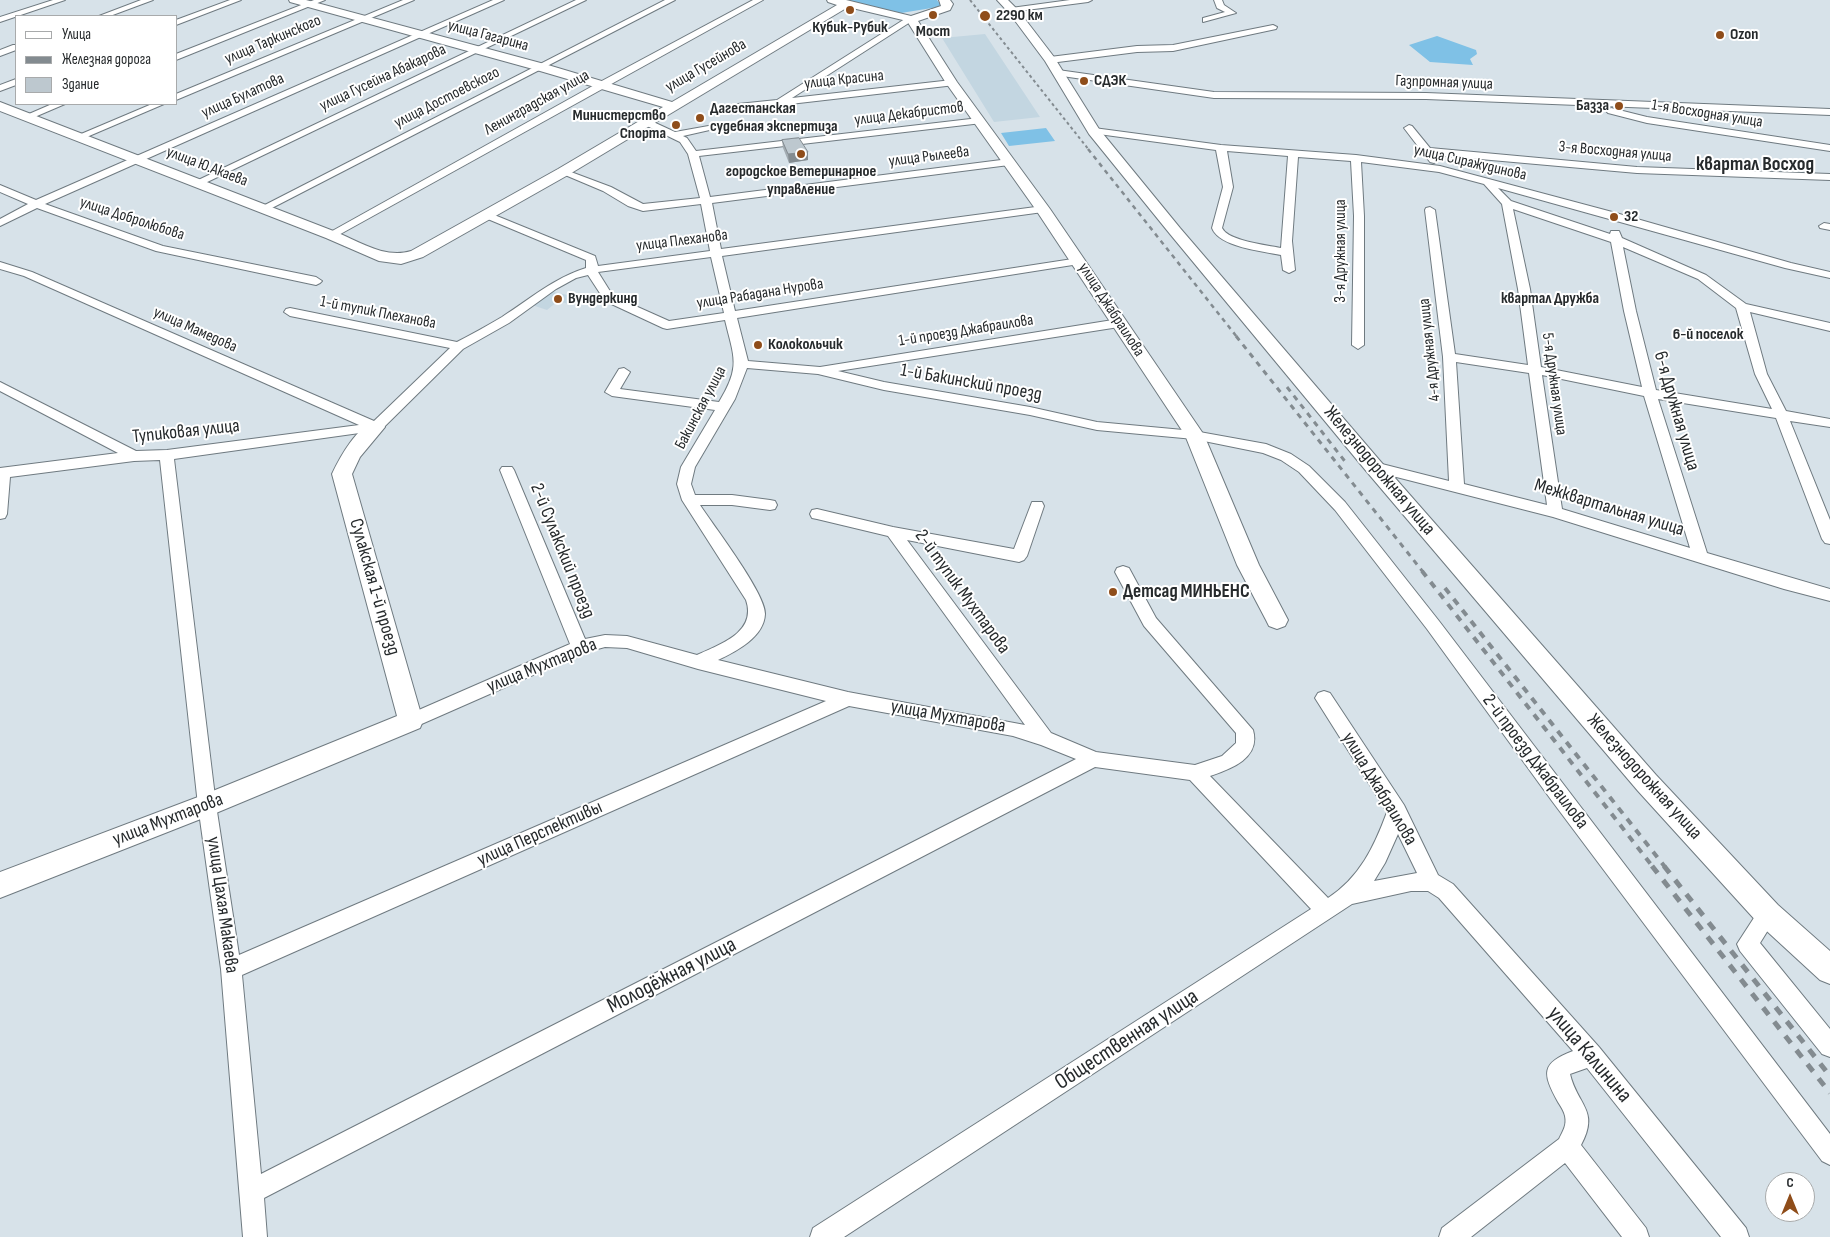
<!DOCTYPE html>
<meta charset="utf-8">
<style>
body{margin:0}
#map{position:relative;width:1830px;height:1237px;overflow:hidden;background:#d7e2e9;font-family:"Sofia Sans Condensed",sans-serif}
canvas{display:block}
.legend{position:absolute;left:15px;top:15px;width:162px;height:90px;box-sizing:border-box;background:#fff;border:1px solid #a8aaab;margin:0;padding:6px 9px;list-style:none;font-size:15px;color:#262a2c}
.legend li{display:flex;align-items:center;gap:10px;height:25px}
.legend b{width:25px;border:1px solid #a8aaab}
.north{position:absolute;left:1765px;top:1172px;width:50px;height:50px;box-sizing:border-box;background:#fff;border:1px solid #a8aaab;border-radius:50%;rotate:0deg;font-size:14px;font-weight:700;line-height:20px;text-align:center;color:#262a2c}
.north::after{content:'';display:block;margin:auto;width:18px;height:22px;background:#8f4d1a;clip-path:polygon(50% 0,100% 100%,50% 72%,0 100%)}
</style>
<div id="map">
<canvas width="1830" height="1237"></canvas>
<ul class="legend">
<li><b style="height:6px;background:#fff"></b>Улица</li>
<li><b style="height:6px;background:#838b90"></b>Железная дорога</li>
<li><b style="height:14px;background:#bdc8cf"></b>Здание</li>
</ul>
<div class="north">С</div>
</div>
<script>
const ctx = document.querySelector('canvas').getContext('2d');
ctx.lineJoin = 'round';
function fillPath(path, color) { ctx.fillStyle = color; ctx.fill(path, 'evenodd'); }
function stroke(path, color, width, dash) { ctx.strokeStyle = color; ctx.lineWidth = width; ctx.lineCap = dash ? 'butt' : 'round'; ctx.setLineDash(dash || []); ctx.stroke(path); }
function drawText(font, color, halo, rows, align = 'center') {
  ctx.font = font + ' "Sofia Sans Condensed",sans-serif'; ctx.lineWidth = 4; ctx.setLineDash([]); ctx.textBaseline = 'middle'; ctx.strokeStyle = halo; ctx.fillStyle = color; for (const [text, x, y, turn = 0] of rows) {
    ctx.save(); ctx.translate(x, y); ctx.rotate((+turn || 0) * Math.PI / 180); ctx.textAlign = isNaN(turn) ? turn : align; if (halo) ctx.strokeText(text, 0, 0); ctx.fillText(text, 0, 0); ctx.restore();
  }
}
fillPath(new Path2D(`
 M985,34L1040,117L994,122L942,38Z
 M553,292L578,297L569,304L558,301L547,310L532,305Z`), '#c3d6e1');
fillPath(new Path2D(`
 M845,0H937L941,5L938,7L901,13Z
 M1437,36L1476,50L1477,54L1470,59L1473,65L1430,62L1409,45Z
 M1046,128L1055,141L1009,146L1001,133Z`), '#7fc1e6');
const street = new Path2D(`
 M53,0H65L0,22V17Z
 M141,0H153L110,16H99Z
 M230,0H241L176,25V20Z
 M314,0H325L176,60V54Z
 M403,0H414L176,100V94Z
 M493,0H504L45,204L163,246L316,277L322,281L320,283L316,285L156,251L37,208L0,226V219L28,204L0,192V185L36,200Z
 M576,0H586L201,185L197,186L192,183Z
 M665,0H675L268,210L264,211L259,208Z
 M753,0H763L335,237H327L325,235L598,83Z
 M1070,0H1092L1088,2L1011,12L1007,10L1011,8Z
 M1214,0H1222L1224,5L1236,13L1203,22V18L1225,12L1217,8Z
 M908,17L915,19L792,98L952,80L955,81V85L738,110L733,107L738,104L777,100Z
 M1273,25L1277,27L1276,29L1173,51L1137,52L1050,63L1046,60L1050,57L1137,46L1173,45Z
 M13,45H16V50L0,56V50Z
 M1058,70L1214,92L1426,93L1830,109V115L1426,99L1214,98L1055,75L1054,73Z
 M16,79V85L0,91V85Z
 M52,104H65L30,119H24L22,117Z
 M152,104H164L82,139H76L74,137Z
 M1611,108L1647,117L1830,145V151L1647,123L1608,113L1606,111Z
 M979,118L982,119V123L699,156L710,197L1009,159L1014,162L1009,165L712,203L721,249L1043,206L1048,209L1043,212L722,256L735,311L1079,258L1085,261L1079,264L737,318L748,361L820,367L1119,319L1123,320L1125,323L1123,326L1119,327L838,371L884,382L1030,407L1097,422L1194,431L1266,444L1291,454L1309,466L1345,502L1439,621L1830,1134V1165L1822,1161L1552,801L1427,629L1335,510L1299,472L1281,460L1263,453L1194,439L1097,430L1030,415L884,390L818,374L747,368L735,399L695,467L691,484L695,495H732L770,500L775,501L777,505L775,509L770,510L732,505H700C713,525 766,594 765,614C764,637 737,651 718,660L848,692L1025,725L888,536L817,519L812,518L810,514L812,510L817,509L893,527L1014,549L1032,502H1042L1044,506L1027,556L1024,560L1019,562L907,540L1051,733L1096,752L1195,765L1222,756L1236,743V733L1144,626L1115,572L1117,568L1123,566L1129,568L1156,618L1253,730C1261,758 1231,769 1210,776L1328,898C1360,877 1374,847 1387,812L1315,698L1318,693L1324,691L1330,693L1404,805L1438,875L1453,884L1599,1047L1746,1228L1749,1237H1721L1587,1068L1570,1074C1577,1105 1600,1110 1581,1145L1646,1228L1649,1237H1622L1565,1163L1471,1237H1439L1442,1228L1559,1139C1563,1131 1567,1125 1565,1116C1564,1111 1561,1107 1558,1102C1542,1073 1541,1063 1573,1051L1439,898L1428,891H1411L1352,904L844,1237H810L813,1228L1311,909L1190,780L1095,767L264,1198L267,1237H243L221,969L198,805L160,460L134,461L10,477L7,514L5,518L0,519V468L118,453L0,391V382L136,451L167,450L359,425L24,276L0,269V262L32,272L374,421L450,348L290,316L284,312L286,309L290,308L457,342C472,334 487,326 502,317C530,299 554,278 586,268V260L483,217L482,215L483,213L487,212L595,256L598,266L710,251L701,204L643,211L628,206L603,191L558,172L563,169L611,187L643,204L700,198L688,154L680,142L643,124V120H649L675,132L714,125V129L683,136L687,138L696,151ZM711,257L724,313L669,321L613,296L598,272ZM588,275L605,301L663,328L667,329L725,320C734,358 741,366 719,402L620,389L630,372L624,368L619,369L605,392L612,396L715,410L681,467L677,484L682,500L746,600C757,632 721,644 697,655L627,636L605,635L585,639L514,470L512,467H502L500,470L570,644L405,716L402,721L405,726L411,728L417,726L583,653L605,647L627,648L698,669L826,701L239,955L216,805L174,459L381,430L463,349L509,323L556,289L576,278ZM849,706L1013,736L1041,745L1076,759L261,1174L242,975ZM1398,834L1417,873L1374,881L1385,863Z
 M1409,125L1412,126L1430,148L1637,167L1830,174V180L1637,173L1435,155L1439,160L1434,163L1430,162L1404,128Z
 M1094,128L1221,145L1356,155L1440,166L1616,213L1791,263L1830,272V278L1785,268L1498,188L1511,201L1610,234L1611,231H1619L1622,238L1706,275L1746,304L1830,323V331L1750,312L1767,374L1786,411L1830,419V427L1790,421L1830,520V544L1825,543L1822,539L1776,418L1658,399L1707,553L1830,589V601L1784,589L1553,517L1369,470L1367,467L1369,464L1374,462L1449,481L1443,357L1425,210L1426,208L1430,207L1435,210L1455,354L1528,365L1518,289L1502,204L1484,184L1439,172L1361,162L1364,216V345L1358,349L1352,345L1354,216L1351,161L1298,157L1292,241L1295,270L1289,273L1283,270L1281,255C1262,251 1219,247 1212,228L1223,187L1216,150L1091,133L1089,131ZM1227,151L1288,156L1281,248C1267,245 1228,241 1222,228L1233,187ZM1513,209L1611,242L1624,311L1642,387L1541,367L1530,289ZM1623,247L1698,279L1736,308L1755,374L1772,409L1656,390L1636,311ZM1456,362L1529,373L1547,505L1464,484ZM1542,375L1644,396L1690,548L1562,509Z
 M1824,223L1830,224V230L1820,228L1819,226Z
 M1768,904L1775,907L1778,914L1760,943L1830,1029V1057L1822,1054L1740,951L1737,944L1761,907Z`);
const secondary = new Path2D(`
 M289,0H306L548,65L672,102L837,5L828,2L827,0H846L911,16L941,6L939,0H950L953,4L950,10L918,21L957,82L1050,209L1204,435L1259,565L1288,620L1285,626L1277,629L1269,626L1266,620L1237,565L1185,435L1036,210L946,83L907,21L848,7L568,175L423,257L401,264L379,261L326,238L0,111V102L336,232C360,242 385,259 411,251L558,169L663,107L540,71L290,2Z
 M997,0H1008L1018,10L1054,57L1099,129L1180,228L1381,462L1656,775L1778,905L1830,951V984L1820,980L1758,923L1638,791L1367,472L1170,234L1089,134L1045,61L1010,14Z
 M376,421L383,423L385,427L360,457L352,474L423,721L420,728L216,813L0,898V872L198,797L397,716L332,474C340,457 357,426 376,421Z`);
stroke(street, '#6f7a80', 2);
stroke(secondary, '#6f7a80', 2);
fillPath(street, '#fff');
fillPath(secondary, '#fff');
stroke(new Path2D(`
 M970,0L1089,150`), '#838b90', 2, [3, 3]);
stroke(new Path2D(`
 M1088,149L1237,337`), '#838b90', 2.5, [4.5, 4.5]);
stroke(new Path2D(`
 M1236,336L1423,572
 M1287,387L1347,464`), '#838b90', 3, [5.5, 5.5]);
stroke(new Path2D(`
 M1422,571L1653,867
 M1445,588L1665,867`), '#838b90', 4, [7, 7]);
stroke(new Path2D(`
 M1652,866L1830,1093
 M1664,866L1830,1076`), '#838b90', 5, [9, 9]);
fillPath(new Path2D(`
 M782,140L808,152V160L789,163L783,148Z`), '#a3acb2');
fillPath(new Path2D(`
 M808,152V160L789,163L788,154Z`), '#848c91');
const building = new Path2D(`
 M799,138L808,152L788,154L782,140Z`);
fillPath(building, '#bdc8cf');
stroke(building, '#848c91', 1);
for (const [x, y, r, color] of [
 [850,10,5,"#8f4d1a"],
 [933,15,5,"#8f4d1a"],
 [985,16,6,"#8f4d1a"],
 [1720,35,5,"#8f4d1a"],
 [1084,81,5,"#8f4d1a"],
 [1619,106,5,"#8f4d1a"],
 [700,118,5,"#8f4d1a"],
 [676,125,5,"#8f4d1a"],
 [801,154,5,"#8f4d1a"],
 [1614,217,5,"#8f4d1a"],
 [558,299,5,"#8f4d1a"],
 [758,345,5,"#8f4d1a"],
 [1113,592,5,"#8f4d1a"]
]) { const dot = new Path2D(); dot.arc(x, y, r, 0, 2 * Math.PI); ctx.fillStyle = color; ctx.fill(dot); stroke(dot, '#fff', 2); }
drawText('bold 16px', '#262a2c', '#fff', [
 ["2290 км",996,16],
 ["Кубик-Рубик",850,28,"center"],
 ["Мост",933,32,"center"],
 ["Ozon",1730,35],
 ["СДЭК",1094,81],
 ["Базза",1609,106,"right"],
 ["Дагестанская",710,109],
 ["судебная экспертиза",710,127],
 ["Министерство",666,116,"right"],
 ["Спорта",666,134,"right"],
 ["городское Ветеринарное",801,172,"center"],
 ["управление",801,190,"center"],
 ["32",1624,217],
 ["Вундеркинд",568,299],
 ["Колокольчик",768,345]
], 'left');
drawText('16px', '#262a2c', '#fff', [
 ["улица Гагарина",488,36,15],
 ["улица Таркинского",273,40,-23],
 ["улица Гусейнова",706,66,-30],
 ["улица Гусейна Абакарова",383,78,-25],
 ["улица Красина",844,80,-6],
 ["Газпромная улица",1444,83,2],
 ["улица Булатова",243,96,-24],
 ["улица Достоевского",447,98,-27],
 ["Ленинградская улица",537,103,-29],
 ["улица Декабристов",909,114,-7],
 ["1-я Восходная улица",1707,114,9],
 ["3-я Восходная улица",1615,152,5],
 ["улица Рылеева",929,157,-7],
 ["улица Сиражудинова",1470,163,13],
 ["улица Ю.Акаева",207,167,21],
 ["улица Добролюбова",132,219,18],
 ["улица Плеханова",682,241,-7],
 ["3-я Дружная улица",1341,251,-90],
 ["улица Рабадана Нурова",760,294,-9],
 ["улица Джабраилова",1111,310,57],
 ["1-й тупик Плеханова",378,313,11],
 ["улица Мамедова",195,330,24],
 ["1-й проезд Джабраилова",966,331,-9],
 ["4-я Дружная улица",1430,350,-96],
 ["5-я Дружная улица",1554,384,82],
 ["Бакинская улица",701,408,-62]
]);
drawText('bold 16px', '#262a2c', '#fff', [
 ["квартал Дружба",1550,299],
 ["6-й поселок",1708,335]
]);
drawText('19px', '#262a2c', '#fff', [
 ["1-й Бакинский проезд",971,383,10],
 ["6-я Дружная улица",1676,411,74],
 ["Тупиковая улица",186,432,-6],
 ["Железнодорожная улица",1379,471,50],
 ["Межквартальная улица",1609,508,17],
 ["2-й Сулакский проезд",562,551,68],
 ["Сулакская 1-й проезд",374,587,74],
 ["2-й тупик Мухтарова",962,592,54],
 ["улица Мухтарова",542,666,-22],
 ["улица Мухтарова",948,717,10],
 ["2-й проезд Джабраилова",1535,762,53],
 ["Железнодорожная улица",1644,777,48],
 ["улица Джабраилова",1379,789,59],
 ["улица Мухтарова",168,820,-21],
 ["улица Перспективы",540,834,-24],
 ["улица Цахая Макаева",222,905,82]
]);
drawText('bold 19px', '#262a2c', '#fff', [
 ["Детсад МИНЬЕНС",1123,592]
], 'left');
drawText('bold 20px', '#262a2c', '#fff', [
 ["квартал Восход",1755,165]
]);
drawText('22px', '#262a2c', '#fff', [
 ["Молодёжная улица",672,976,-27],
 ["Общественная улица",1127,1040,-33],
 ["улица Калинина",1589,1055,50]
]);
</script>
